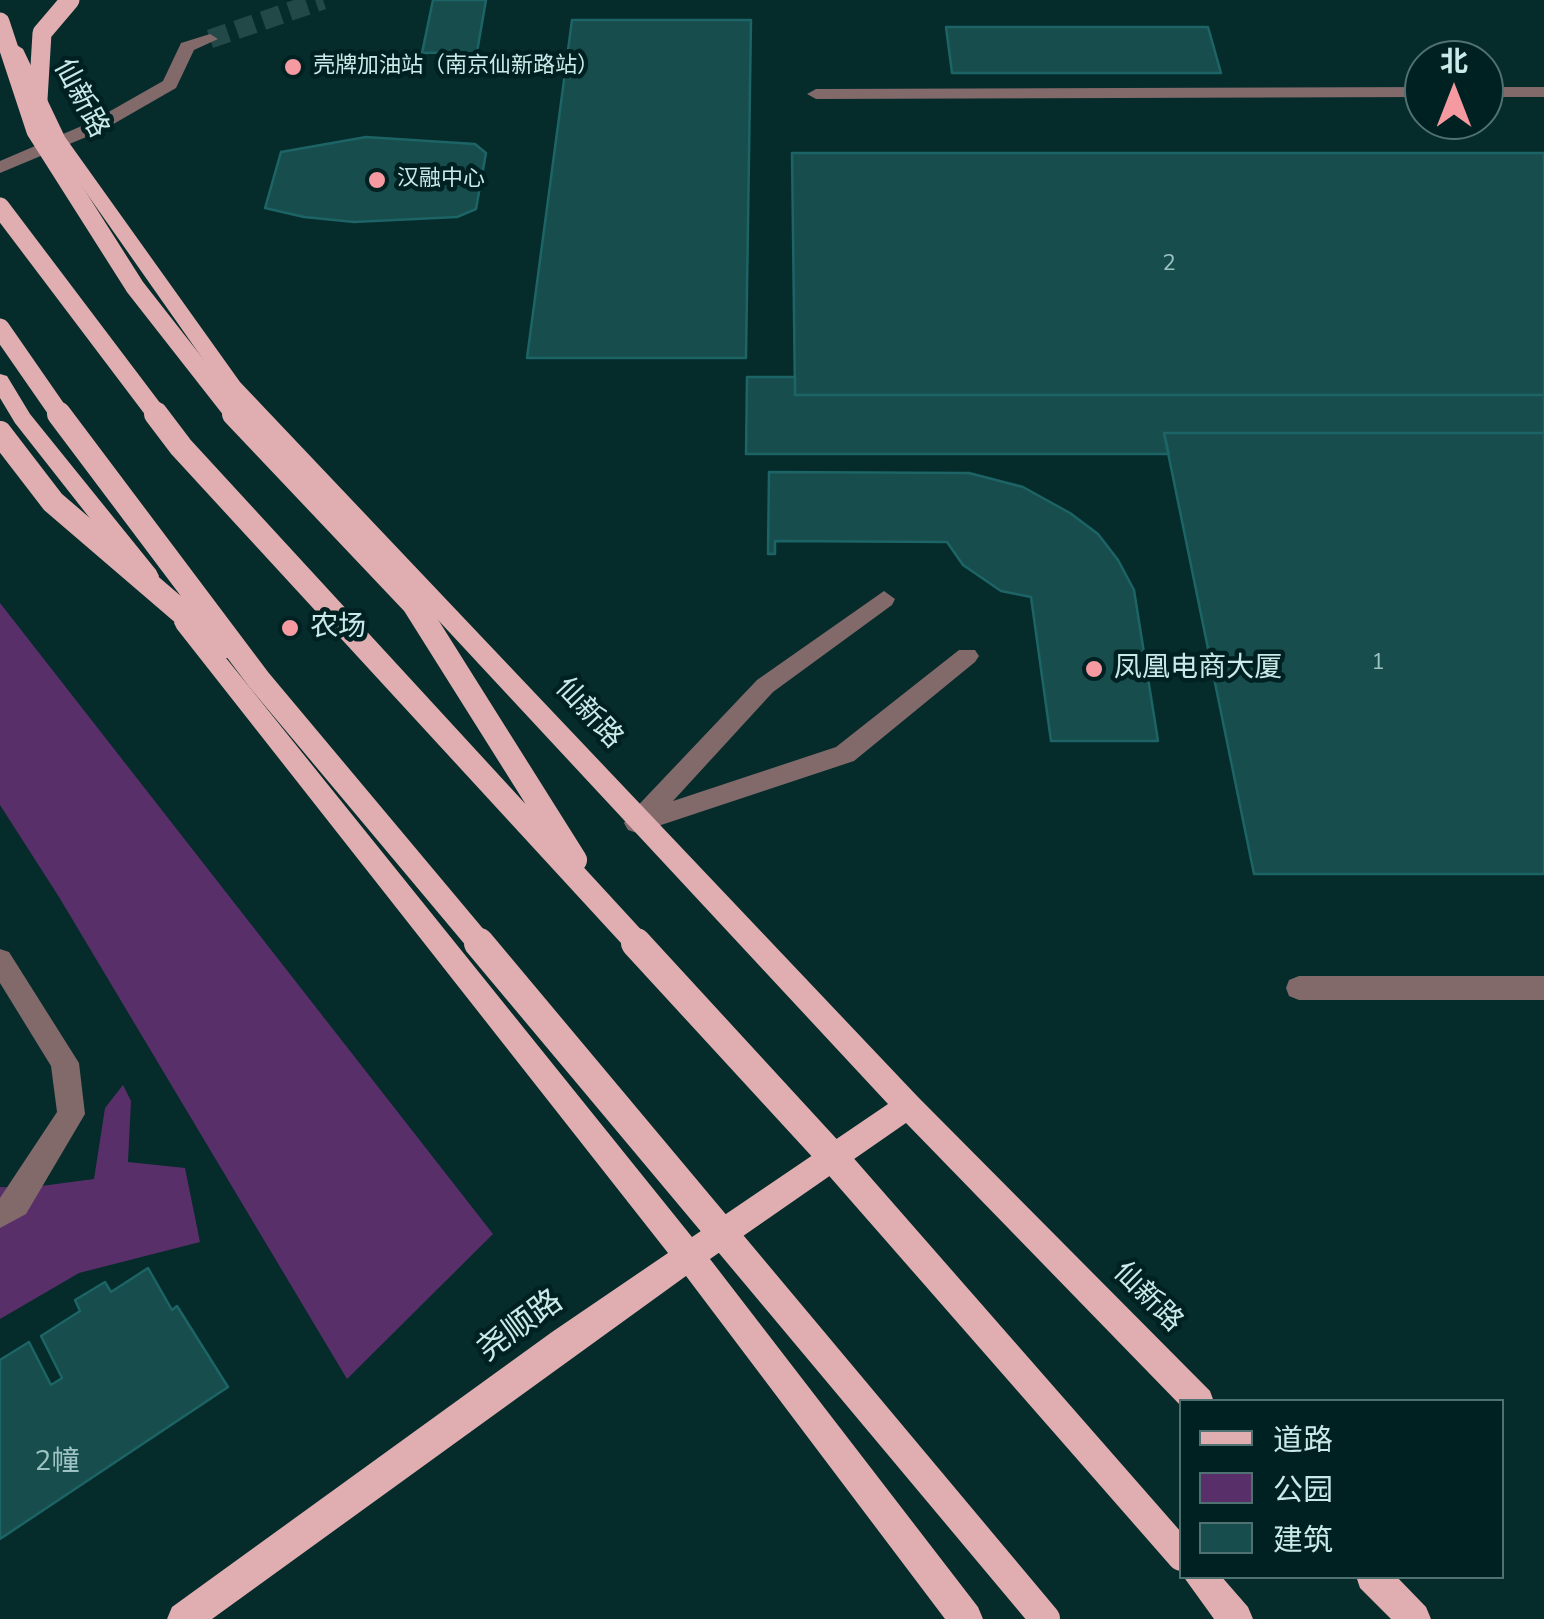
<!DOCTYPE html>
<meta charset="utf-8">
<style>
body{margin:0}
#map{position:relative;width:1544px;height:1619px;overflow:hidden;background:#052b2b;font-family:"Nunito Sans","Noto Sans SC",sans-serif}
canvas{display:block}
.legend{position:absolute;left:1179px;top:1399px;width:325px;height:180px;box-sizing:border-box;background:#002122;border:2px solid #507172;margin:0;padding:12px 18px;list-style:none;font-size:30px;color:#c9eae9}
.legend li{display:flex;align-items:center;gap:20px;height:50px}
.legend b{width:50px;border:2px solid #507172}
.north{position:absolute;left:1404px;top:40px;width:100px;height:100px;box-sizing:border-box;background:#002122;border:2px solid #507172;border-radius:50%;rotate:0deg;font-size:28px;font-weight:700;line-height:40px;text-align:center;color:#c9eae9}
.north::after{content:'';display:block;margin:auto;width:35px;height:45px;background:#f49aa0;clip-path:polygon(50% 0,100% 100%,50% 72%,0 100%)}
</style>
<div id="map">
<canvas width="1544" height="1619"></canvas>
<ul class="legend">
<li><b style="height:12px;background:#e0aeb0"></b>道路</li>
<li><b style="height:28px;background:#592f6a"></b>公园</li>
<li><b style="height:28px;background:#184d4d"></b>建筑</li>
</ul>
<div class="north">北</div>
</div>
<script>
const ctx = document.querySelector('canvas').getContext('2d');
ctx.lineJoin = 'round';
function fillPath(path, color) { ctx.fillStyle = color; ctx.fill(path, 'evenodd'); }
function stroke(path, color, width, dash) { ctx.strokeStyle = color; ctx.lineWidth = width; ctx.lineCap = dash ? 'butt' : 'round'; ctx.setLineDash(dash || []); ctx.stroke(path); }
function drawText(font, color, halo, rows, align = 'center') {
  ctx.font = font + ' "Nunito Sans","Noto Sans SC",sans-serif'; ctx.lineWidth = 9; ctx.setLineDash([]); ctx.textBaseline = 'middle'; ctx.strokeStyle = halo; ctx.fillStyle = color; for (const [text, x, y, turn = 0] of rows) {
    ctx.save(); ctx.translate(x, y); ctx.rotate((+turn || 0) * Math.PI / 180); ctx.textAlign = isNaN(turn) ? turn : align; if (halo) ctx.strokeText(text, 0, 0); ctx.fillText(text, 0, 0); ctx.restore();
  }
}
fillPath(new Path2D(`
 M0,603L493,1234L347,1379L59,897L0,805Z
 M123,1085L131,1101L128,1162L185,1168L200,1242L79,1273L0,1319V1187L26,1188L94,1179L105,1108Z`), '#592f6a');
const building = new Path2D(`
 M433,0H486L477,52L422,53Z
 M572,20H751L746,358H527Z
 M946,27H1208L1221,73H952Z
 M366,137L475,144L486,153L476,209L457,217L354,222L304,217L265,208L281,152Z
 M792,153H1544V395H795Z
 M747,377H795V395H1544V433H1164L1169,454H746Z
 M1164,433H1544V874H1254Z
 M769,472L969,473L1023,487L1070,513L1098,534L1118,560L1134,590L1158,741H1051L1031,597L1001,591L963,565L947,542L775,541V554H768Z
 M148,1268L172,1310L177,1306L228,1387L0,1539V1360L29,1342L51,1385L62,1378L41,1336L80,1311L75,1300L105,1282L111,1292Z`);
fillPath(building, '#184d4d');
stroke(building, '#1c6465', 2.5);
stroke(new Path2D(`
 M210,39L323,0`), '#224848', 19, [19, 9]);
fillPath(new Path2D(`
 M210,34L218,39L194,50L176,88L103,130L0,173V161L91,122L163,81L181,43Z
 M1424,87V97L816,99L807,94L816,89Z
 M1484,87H1544V97H1484Z
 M884,591L895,599L892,605L773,692L673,801L836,747L959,650H975L979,656L975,662L854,761L637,833L628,830L624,823L628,816L757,680Z
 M0,949L9,952L79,1063L85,1114L26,1214L0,1228V1198L57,1112L51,1066L0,983Z
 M1299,976H1544V1000H1299L1289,996L1286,988L1289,980Z`), '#82696a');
fillPath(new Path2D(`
 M15,44L23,49L65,137L240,382L918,1097L1210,1391L1214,1402H1182V1407L906,1123L710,1259L978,1607L983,1619H945L686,1276L212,1619H167L172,1607L552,1332L668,1253L177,629L174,623L177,617H193L692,1237L888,1104L226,392L47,137L7,49Z
 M0,374L7,376L30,414L156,570L159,576L156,582H140L15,423L0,398Z
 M1183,1576H1221L1248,1607L1253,1619H1214Z
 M1356,1576H1396L1426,1607L1431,1619H1391L1360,1588Z`), '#e0aeb0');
stroke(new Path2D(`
 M0,22L36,131L135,287L236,416
 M37,116L42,33L70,0
 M0,207L158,416
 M0,328L61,416`), '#e0aeb0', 19);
stroke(new Path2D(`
 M59,414L259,680L481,945
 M156,414L181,447L639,945
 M234,414L414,604L575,860
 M0,433L53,502L222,647`), '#e0aeb0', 24);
stroke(new Path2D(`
 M479,943L1045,1619
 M636,943L830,1154L1182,1556`), '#e0aeb0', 30);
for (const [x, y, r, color] of [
 [293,67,10,"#f49aa0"],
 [377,180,10,"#f49aa0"],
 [290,628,10,"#f49aa0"],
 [1094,669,10,"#f49aa0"]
]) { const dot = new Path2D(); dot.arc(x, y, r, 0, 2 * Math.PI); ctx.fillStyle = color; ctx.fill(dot); stroke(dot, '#002122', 4); }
drawText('22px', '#c9eae9', '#002122', [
 ["壳牌加油站（南京仙新路站）",313,67],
 ["汉融中心",397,180]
], 'left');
drawText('22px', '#9dc3c2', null, [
 ["2",1169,265],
 ["1",1378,664]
]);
drawText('28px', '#c9eae9', '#002122', [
 ["仙新路",80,99,62],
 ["仙新路",588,714,47],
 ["仙新路",1147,1298,45]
]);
drawText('28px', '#c9eae9', '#002122', [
 ["农场",310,628],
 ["凤凰电商大厦",1114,669]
], 'left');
drawText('28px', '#9dc3c2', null, [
 ["2幢",57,1463]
]);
drawText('32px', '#c9eae9', '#002122', [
 ["尧顺路",521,1327,-36]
]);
</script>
